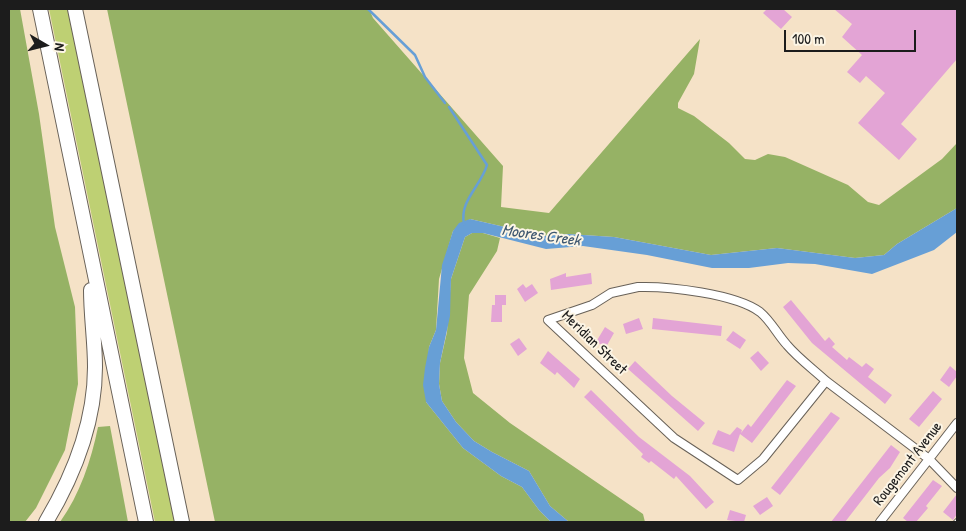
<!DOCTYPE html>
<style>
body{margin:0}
#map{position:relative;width:966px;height:531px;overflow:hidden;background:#f5e2c7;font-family:"Patrick Hand",sans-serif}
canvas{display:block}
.frame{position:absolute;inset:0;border:10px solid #1c1c1c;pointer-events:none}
.north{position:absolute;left:20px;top:20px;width:50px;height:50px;-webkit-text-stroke:4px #fcf5e5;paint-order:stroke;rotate:98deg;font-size:14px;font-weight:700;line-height:20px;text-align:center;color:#1c1c1c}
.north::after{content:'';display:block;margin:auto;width:18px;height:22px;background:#1c1c1c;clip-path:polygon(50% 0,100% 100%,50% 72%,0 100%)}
.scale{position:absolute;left:784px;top:30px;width:132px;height:22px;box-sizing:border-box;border:2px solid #1c1c1c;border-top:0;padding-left:6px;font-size:15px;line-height:18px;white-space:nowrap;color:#1c1c1c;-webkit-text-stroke:4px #fcf5e5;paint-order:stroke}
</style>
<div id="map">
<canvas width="966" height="531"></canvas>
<div class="frame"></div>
<div class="north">N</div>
<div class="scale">100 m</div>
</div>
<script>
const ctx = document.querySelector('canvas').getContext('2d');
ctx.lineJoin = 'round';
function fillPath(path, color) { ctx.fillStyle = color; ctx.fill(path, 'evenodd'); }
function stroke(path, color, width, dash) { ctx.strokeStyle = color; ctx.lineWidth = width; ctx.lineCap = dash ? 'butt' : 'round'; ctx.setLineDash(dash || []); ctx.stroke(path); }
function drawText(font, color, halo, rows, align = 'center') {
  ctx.font = font + ' "Patrick Hand",sans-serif'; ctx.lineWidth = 4; ctx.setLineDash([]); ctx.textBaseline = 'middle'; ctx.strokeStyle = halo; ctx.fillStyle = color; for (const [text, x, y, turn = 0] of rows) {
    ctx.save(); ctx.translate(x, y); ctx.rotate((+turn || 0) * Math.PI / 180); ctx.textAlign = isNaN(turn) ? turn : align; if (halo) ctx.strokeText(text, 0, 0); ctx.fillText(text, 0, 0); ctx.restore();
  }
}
fillPath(new Path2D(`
 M49,9H72L177,522H155Z`), '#bed073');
fillPath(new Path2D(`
 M9,9H20L39,114L55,227L75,307L78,384L65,450L36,508L25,522H9Z
 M107,9H369L373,18L503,166L501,207L549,213L700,39L694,74L678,103V108L694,116L729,143L745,159L755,160L768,154L785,157L848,185L868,202L879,205L942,159L957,143V208L897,244L884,255L855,258L777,248L711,255L614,237L568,234L544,236L470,219L453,231L439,279L436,330L429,347L426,402L463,448L501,476L522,487L539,510L551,522H215Z
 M472,233H483L500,238L497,251L469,295L464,358L473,393L510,423L643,514L645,522H569L550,506L529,471L492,452L474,441L456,422L442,401L439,384L440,363L447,332L451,279L465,237Z
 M110,426L128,522H60C80,494 91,461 98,427Z`), '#96b265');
fillPath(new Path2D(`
 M957,208V232L934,250L872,274L815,264L788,263L749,268H712L647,255L583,246L546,249L483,233H472L465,237L451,279L450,316L440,363L439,384L442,401L456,422L474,441L492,452L529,471L550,506L569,522H551L539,510L522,487L501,476L463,448L426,402L423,385L425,368L429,347L436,330L442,265L453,231L459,223L470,219L544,236L568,234L614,237L711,255L777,248L855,258L884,255L897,244Z`), '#679fd6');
stroke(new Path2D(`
 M368,9L415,55L425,77L445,103
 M449,107L487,165C481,186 459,201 464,224`), '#679fd6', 2.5);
fillPath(new Path2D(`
 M767,9H783L792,17L781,29L763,13Z
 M834,9H957V59L901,124L917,139L899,160L858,123L885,93L866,76L860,83L847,72L862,55L842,37L852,24Z
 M566,273V277L591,273L592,284L551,290L550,279Z
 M523,284L526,288L532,284L538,293L525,302L517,289Z
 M495,295H506V305H502V322H491L492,305H495Z
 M791,300L825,341L829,337L835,344L832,347L847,360L849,357L862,367L866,363L874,369L868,377L892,395L885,404L812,343L783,307Z
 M639,318L643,329L626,334L623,324Z
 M653,318L722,326L721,336L652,329Z
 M605,327L614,333L606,347L596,342Z
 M733,331L746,340L740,349L726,340Z
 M519,338L527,349L518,356L510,344Z
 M548,351L580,379L574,388L557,372L555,375L540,363Z
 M758,351L769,363L761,371L750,358Z
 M635,361L672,396L705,423L698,431L628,369Z
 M950,366L957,372V376L949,387L940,380Z
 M787,380L796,386L752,443L740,434L734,452L712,444L718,430L730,435L737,427L742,430L741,433L748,424L751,427Z
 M591,390L639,437L690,476L714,502L706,509L676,476L674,479L651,461L649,463L641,457L643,454L584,397Z
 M933,391L942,399L919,427L909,419Z
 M831,412L840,418L780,495L771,488Z
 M891,445L900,452L890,468L879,478L845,522H831Z
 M933,480L942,486L926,506L928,508L916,522H908L903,518Z
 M957,494V514L953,520L943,512Z
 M767,497L773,506L760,515L753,506Z
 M730,510L746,515L744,522L727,520Z`), '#e3a4d5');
const lane = new Path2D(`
 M956,522L957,521`);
const street = new Path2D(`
 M638,287C668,286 736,294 760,312C771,321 777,334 787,345C798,358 813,369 826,381L763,459L738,480L674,438L548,320L592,305L611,293Z
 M826,381L929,459L957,488
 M880,522L957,423`);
const highway = new Path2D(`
 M40,9L146,522
 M75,9L182,522
 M46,522C74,475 95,423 95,367C95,341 91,316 91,290`);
stroke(lane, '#686158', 6);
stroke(street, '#686158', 10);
stroke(highway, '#686158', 16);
stroke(lane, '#fff', 4);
stroke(street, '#fff', 8);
stroke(highway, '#fff', 14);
drawText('15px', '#1c1c1c', '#fcf5e5', [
 ["Meridian Street",594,343,44],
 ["Rougemont Avenue",908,464,-52]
]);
drawText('italic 16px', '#3e5770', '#fcf5e5', [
 ["Moores Creek",541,236,8]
]);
</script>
